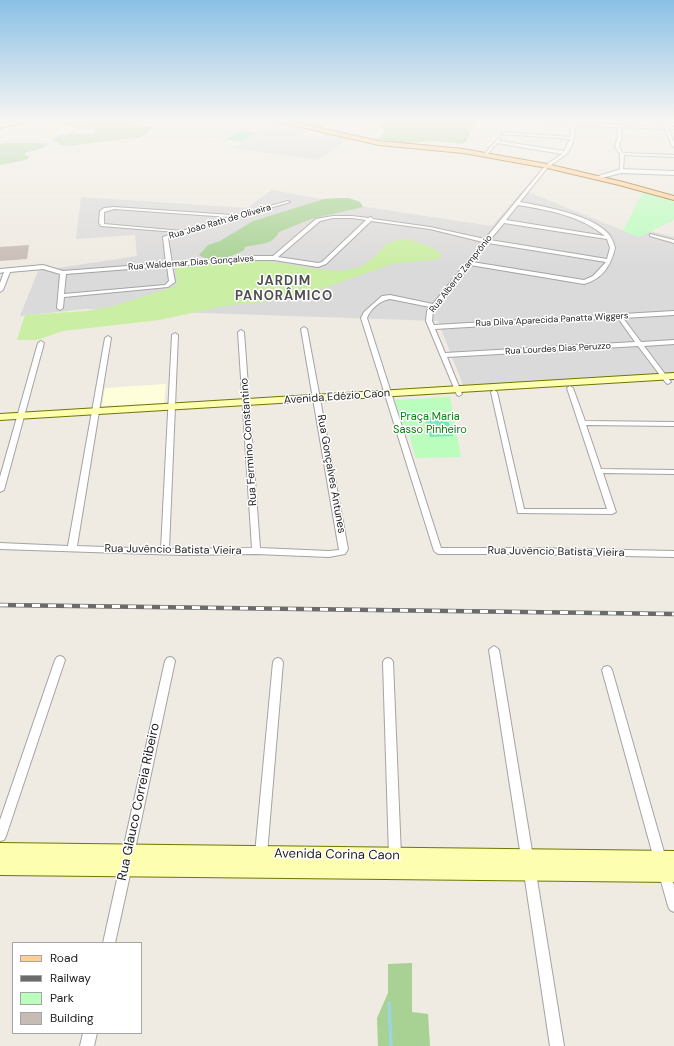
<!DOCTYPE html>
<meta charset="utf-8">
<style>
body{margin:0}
#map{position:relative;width:674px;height:1046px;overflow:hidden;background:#efeae2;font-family:"DM Sans",sans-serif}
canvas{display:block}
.legend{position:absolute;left:12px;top:942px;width:130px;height:92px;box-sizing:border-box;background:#fff;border:1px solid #a5a5a5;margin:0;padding:5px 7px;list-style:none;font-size:12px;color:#1d1d1d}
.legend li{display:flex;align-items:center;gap:8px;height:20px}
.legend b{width:20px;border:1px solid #a5a5a5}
</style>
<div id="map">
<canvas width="674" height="1046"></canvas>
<ul class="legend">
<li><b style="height:5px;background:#ffcf97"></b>Road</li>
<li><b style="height:5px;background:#6b6b6b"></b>Railway</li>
<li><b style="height:11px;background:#bafdbd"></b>Park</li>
<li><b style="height:11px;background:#c7bcb5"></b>Building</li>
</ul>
</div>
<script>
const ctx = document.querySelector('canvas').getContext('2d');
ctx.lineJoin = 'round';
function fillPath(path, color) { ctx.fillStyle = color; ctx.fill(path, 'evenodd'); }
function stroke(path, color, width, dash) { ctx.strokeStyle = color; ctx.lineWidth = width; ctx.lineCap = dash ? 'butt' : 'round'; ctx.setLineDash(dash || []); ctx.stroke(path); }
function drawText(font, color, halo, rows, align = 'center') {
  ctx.font = font + ' "DM Sans",sans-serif'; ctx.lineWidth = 3; ctx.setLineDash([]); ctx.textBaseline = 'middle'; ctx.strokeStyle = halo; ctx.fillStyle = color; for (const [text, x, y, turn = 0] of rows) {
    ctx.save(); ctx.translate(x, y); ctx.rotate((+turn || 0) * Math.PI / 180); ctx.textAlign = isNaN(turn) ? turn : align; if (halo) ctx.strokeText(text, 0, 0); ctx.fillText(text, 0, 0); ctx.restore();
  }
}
fillPath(new Path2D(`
 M276,123L309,130L303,135L319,137L325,134L349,139L318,160L233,148Z
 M272,190L366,207L492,226L522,191L531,193L639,237L651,231L674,237V374L463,385L438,321L85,309L20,316L38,271L137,256L135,235L76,239L81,197L247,208Z`), '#dbdada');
fillPath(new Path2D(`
 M166,384L164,403L102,406L105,388Z`), '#fffedb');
fillPath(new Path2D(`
 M402,239C415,240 432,246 442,255L439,259L392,264L293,299L224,306L159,320L63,331L37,340H17L25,315L86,311L110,307L173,287L177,284L176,268L180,266L253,259L315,269L342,271L360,267L372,259L386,244Z`), '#caeea3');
fillPath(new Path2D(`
 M60,121H125L152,127V128L146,135L140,137L69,146L61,145L53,140V138L62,135L94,133L95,130L50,123Z
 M289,121H333L323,129L288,122Z
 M364,121H476L467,140L463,144L436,141L407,143L378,139L380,136L385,132C380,124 373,123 364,121Z
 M7,143H41L46,144L45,147L25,153V155L30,157L26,160L0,165V144Z
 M337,198H349L360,202L363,207L311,219L279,232C273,245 258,244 245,247L244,250C233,257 210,263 199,255L208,245L220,241L253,221L324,199Z
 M412,963V1012L428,1014L430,1046H378L377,1018L388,993V964Z`), '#a7d293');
fillPath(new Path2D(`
 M643,191L674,200V220L639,237L623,231Z
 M450,397L461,457L416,458L406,425L402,424L395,400Z`), '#bafdbd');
fillPath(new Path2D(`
 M242,130L258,133L242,142L226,139Z
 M447,417L453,436L430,437L425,418Z`), '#79e5b8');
fillPath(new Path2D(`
 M233,128H246L225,140L214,138Z`), '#e1e1e1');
stroke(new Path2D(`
 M53,142L89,125
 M0,156L48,144`), '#9ed3e0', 1.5);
stroke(new Path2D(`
 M389,1003L391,1046`), '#9ed3e0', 3.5);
fillPath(new Path2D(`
 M29,245L27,259L0,261V247Z`), '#c7bcb5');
const minor = new Path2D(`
 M504,121L571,123V121H575V123L664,127L661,121H665L667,127H674V129H668L674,142V147L672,146L665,129L621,127L622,136L619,147L623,153L674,155V157L624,155L623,171L620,172V154L615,147L618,136L617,127L575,126L573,143L567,154L548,167L520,202C543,206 597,216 610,236C613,240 614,244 615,248C611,265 603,279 584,284L470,265L433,311L432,321L434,325L674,311V315L623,318L641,342L674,340V344L644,346L671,382L668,384L666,383L638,346L447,357L462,394L459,396L457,395L426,321L427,311L430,307L390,299C381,300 370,309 367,318L441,548H527L674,551V557L527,554H438L434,551L361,318L364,312L382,296L390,295L433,304L483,242L430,229L371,221L326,264L318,267L274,260H254L172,266L175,282L168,287L64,297L63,308L60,310L57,308L60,274L43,269L10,272L3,290L0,292V283L4,272L0,273V269L43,265L63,271L166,263L163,237L177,232L101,226L99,223L100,211L104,208L114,207L232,215L234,216L288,201L290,202L168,238L172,263L254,256H273L316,219L333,216H352L368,218L371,217L373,219L430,227L485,239L546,165L562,154L497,143L486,156H484V154L499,138L501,139L499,141L564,151L570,139L502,134L501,132L570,137L571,125L505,123ZM518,205C549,210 581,216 605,236L506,220ZM114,209L229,217L182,231L104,224V212ZM333,218H352L366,220L322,262L318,263L278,257L320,221ZM504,223L607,239L610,248L607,259L490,240ZM488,243L606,262L593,276L584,280L472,262ZM167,266L169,281L165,285L64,294L66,274ZM618,318L635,342L445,353L435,329Z
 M650,234L674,240V243L650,236Z
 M304,327L307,329L348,549L345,554L329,557L256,554L182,555L0,549V543L68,546L105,338L108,336L111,338L77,546L161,549L172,335L175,333L178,335L169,549L252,548L238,332L241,330L244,332L260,548L329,551L339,550L301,329Z
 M41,341L44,343L4,490L0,492V477L38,343Z
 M570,386L573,388L585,421L674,422V426L586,425L601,469L674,470V474L603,473L616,512L612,514L518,513L491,392L494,390L497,392L524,509H607L567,388Z
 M494,646L497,648L499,650L533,857L531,861L527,862L523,861L521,857L489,650L491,648Z
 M60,656L63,657L65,660L6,836L4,840L0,841V820L55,660L57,657Z
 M170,657L173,658L175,661L134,854L132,858L128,859L124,858L122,854L165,661L167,658Z
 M278,658L281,659L283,662L267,854L265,858L261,859L257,858L255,854L273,662L275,659Z
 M388,658L391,659L393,662L401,856L399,860L395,861L391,860L389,856L383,662L385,659Z
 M607,666L610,667L612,670L666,859L664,863L660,864L656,863L654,859L602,670L604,667Z
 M126,860L130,862L132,866L115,943H103L120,866L122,862Z
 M530,867L534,869L536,873L564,1046H550L524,873L526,869Z
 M665,868L669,870L674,885V912L670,910L668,906L659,874L661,870Z
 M83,1033H97L94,1046H80Z`);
const tertiary = new Path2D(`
 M621,169L674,171V175L621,173L598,179L595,177Z`);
const secondary = new Path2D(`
 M18,121H33L0,128V124Z
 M674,373V379L0,420V414Z
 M0,843L674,851V882L0,875Z`);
const primary = new Path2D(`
 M274,121H287L379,141L463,149L547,164L623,182L674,196V200L619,185L547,168L463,153L379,145Z`);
stroke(minor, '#a4a4a4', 2);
stroke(tertiary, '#a4a4a4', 2);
stroke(secondary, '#6e7800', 2);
stroke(primary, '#965f00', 2);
fillPath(minor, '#fff');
fillPath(tertiary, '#fff');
fillPath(secondary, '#fdfeb0');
fillPath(primary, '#ffcf97');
const rail = new Path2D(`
 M0,605L674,614`);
stroke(rail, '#6b6b6b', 4.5);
stroke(rail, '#fff', 3, [8]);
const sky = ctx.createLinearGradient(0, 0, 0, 268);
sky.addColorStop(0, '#8ac0e5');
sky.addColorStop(0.45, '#f8f6f2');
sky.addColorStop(1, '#f8f6f200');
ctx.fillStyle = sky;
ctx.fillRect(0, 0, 674, 268);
drawText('9px', '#1d1d1d', '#fff', [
 ["Rua João Rath de Oliveira",220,222,-16],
 ["Rua Waldemar Dias Gonçalves",191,263,-4],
 ["Rua Alberto Zamprônio",461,274,-52],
 ["Rua Dilva Aparecida Panatta Wiggers",552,320,-3],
 ["Rua Lourdes Dias Peruzzo",558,349,-3]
]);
drawText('11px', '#1d1d1d', '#fff', [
 ["Avenida Edézio Caon",337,397,-4],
 ["Rua Fermino Constantino",249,442,-94],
 ["Rua Gonçalves Antunes",331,474,80],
 ["Rua Juvêncio Batista Vieira",173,550,1],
 ["Rua Juvêncio Batista Vieira",556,552,1]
]);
drawText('11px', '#03820a', '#fff', [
 ["Praça Maria",430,417],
 ["Sasso Pinheiro",430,430]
]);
ctx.letterSpacing = '1px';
drawText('bold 13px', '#505050', '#fff', [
 ["JARDIM",284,282],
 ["PANORÂMICO",284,297]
]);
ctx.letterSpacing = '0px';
drawText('13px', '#1d1d1d', '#fff', [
 ["Rua Glauco Correia Ribeiro",139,802,-78],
 ["Avenida Corina Caon",337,855,1]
]);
</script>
